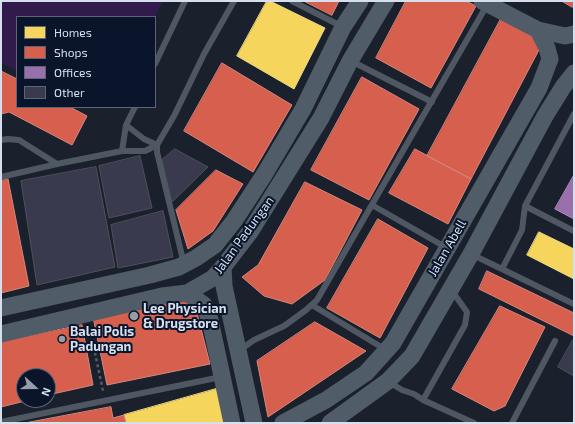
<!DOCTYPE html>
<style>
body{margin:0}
#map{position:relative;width:575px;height:424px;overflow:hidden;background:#1b212c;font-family:"Exo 2",sans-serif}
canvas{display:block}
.frame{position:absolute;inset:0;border:2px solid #d6dfee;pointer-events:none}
.legend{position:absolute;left:16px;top:16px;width:140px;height:92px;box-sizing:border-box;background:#0a142a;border:1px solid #5c6578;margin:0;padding:5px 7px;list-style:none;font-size:12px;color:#d6dfee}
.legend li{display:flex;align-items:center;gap:8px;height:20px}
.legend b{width:20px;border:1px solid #5c6578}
.north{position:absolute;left:16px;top:368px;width:40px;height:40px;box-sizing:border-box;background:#0a142a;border:1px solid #5c6578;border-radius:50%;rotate:111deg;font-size:11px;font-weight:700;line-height:16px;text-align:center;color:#d6dfee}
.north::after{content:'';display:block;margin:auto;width:14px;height:18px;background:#959caa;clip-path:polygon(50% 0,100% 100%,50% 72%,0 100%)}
</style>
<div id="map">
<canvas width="575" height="424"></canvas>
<div class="frame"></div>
<ul class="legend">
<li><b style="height:11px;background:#f6d55c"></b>Homes</li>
<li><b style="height:11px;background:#d6604d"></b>Shops</li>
<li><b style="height:11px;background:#9970ab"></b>Offices</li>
<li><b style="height:11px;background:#393a4e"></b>Other</li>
</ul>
<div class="north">N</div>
</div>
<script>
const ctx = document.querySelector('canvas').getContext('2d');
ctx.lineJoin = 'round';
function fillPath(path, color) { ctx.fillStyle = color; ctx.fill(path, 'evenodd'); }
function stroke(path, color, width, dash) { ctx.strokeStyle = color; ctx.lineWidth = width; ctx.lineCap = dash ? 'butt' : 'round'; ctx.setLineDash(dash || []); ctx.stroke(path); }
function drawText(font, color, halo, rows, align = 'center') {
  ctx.font = font + ' "Exo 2",sans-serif'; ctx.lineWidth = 4; ctx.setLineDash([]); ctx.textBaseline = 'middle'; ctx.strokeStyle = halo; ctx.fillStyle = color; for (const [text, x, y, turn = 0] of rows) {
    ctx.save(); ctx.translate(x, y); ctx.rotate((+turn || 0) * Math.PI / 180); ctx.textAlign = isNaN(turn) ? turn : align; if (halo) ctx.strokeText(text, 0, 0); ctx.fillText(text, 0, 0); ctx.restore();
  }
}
fillPath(new Path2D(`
 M1,1H163L155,17H17V71L1,63Z`), '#311b4d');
const homes = new Path2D(`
 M267,1H270L325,28L294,89L237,56Z
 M539,232L574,249V279L527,255Z
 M216,389L227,423H126L124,415Z`);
fillPath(homes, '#f6d55c');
stroke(homes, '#ecd888', 1);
const shops = new Path2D(`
 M304,1H339L332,15Z
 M406,1H466L476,6L431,88L376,58Z
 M562,1H574V7H572Z
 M502,17L537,35L541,46L471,179L427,156Z
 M222,63L292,105L253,172L184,131Z
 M1,71L17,79V107H70L87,116L72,145L9,112L1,114Z
 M362,77L419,109L369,200L311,170Z
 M415,149L471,179L448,224L389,193Z
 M216,170L243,184L213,231L188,249L176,210Z
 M8,179L29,286L1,293V181Z
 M305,182L362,210L325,280L292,304L264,296L242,277L258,265Z
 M378,219L428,248L380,338L327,308Z
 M487,271L574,313V336L479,289Z
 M188,299L195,305L210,364L107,385L93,317Z
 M500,306L545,327L505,406L494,411L452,389Z
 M315,322L366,351L268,417L257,361Z
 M82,325L93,385L48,395V376H24V400H29L1,407V342Z
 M111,407L113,418L124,415L126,423H25Z`);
fillPath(shops, '#d6604d');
stroke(shops, '#d6867d', 1);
const offices = new Path2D(`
 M574,175V219L555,209Z`);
fillPath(offices, '#9970ab');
stroke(offices, '#ab91bf', 1);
const building = new Path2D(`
 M175,149L208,167L171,203L162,160Z
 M140,156L152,208L109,218L99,166Z
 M96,167L115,267L37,285L21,181Z
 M163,211L173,257L118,268L111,225Z
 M573,340L574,341V376L558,367Z`);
fillPath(building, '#393a4e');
stroke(building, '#4e515b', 1);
stroke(new Path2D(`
 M90,329L103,391`), '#535b63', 2.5, [3, 3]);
stroke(new Path2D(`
 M292,1L341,26
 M351,61L432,102
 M155,64L185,1
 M126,125L144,139L157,145
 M1,140L8,139L19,140L57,164
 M157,145V152L184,264
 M122,151L126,125L135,107
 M1,177L57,164L122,151H145L157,145L174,116L204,54L234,1
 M372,205L447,248
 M525,206L574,231
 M473,255L574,304
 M502,269L522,230L525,206L574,114
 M312,305L386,350
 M240,350L254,340L284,326L306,310L317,300L487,5
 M389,382L402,390L414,394L423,400L474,423
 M423,400L465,325L467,312L452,291
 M1,422L221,377
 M512,423L555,341`), '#4f5862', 6);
stroke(new Path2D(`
 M538,30L565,36L574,34
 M223,267L224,286L254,423
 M187,293L204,305L210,320L232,423
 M1,308L150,275L179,267L196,258L215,245L234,221L264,175L303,109L343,27L360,1
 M1,334L162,296L187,293L213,278L223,267L250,232L321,118L350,61L381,9L386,1
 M283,423L326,400L366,373L393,343L539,88L550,59L547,48L538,30L482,1
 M330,423L388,381L412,356L471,254L545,116L563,87L574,73`), '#505c67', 17);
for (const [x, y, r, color] of [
 [134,316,5,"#959caa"],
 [62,339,4,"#959caa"]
]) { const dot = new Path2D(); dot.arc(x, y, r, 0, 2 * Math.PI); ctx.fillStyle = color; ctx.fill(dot); stroke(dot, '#0a142a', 1.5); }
drawText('13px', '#d6dfee', '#0a142a', [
 ["Jalan Padungan",244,235,-54],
 ["Jalan Abell",447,248,-60]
]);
drawText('bold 13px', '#d6dfee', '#0a142a', [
 ["Lee Physician",143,309],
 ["& Drugstore",143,324],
 ["Balai Polis",70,332],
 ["Padungan",70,347]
], 'left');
</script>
